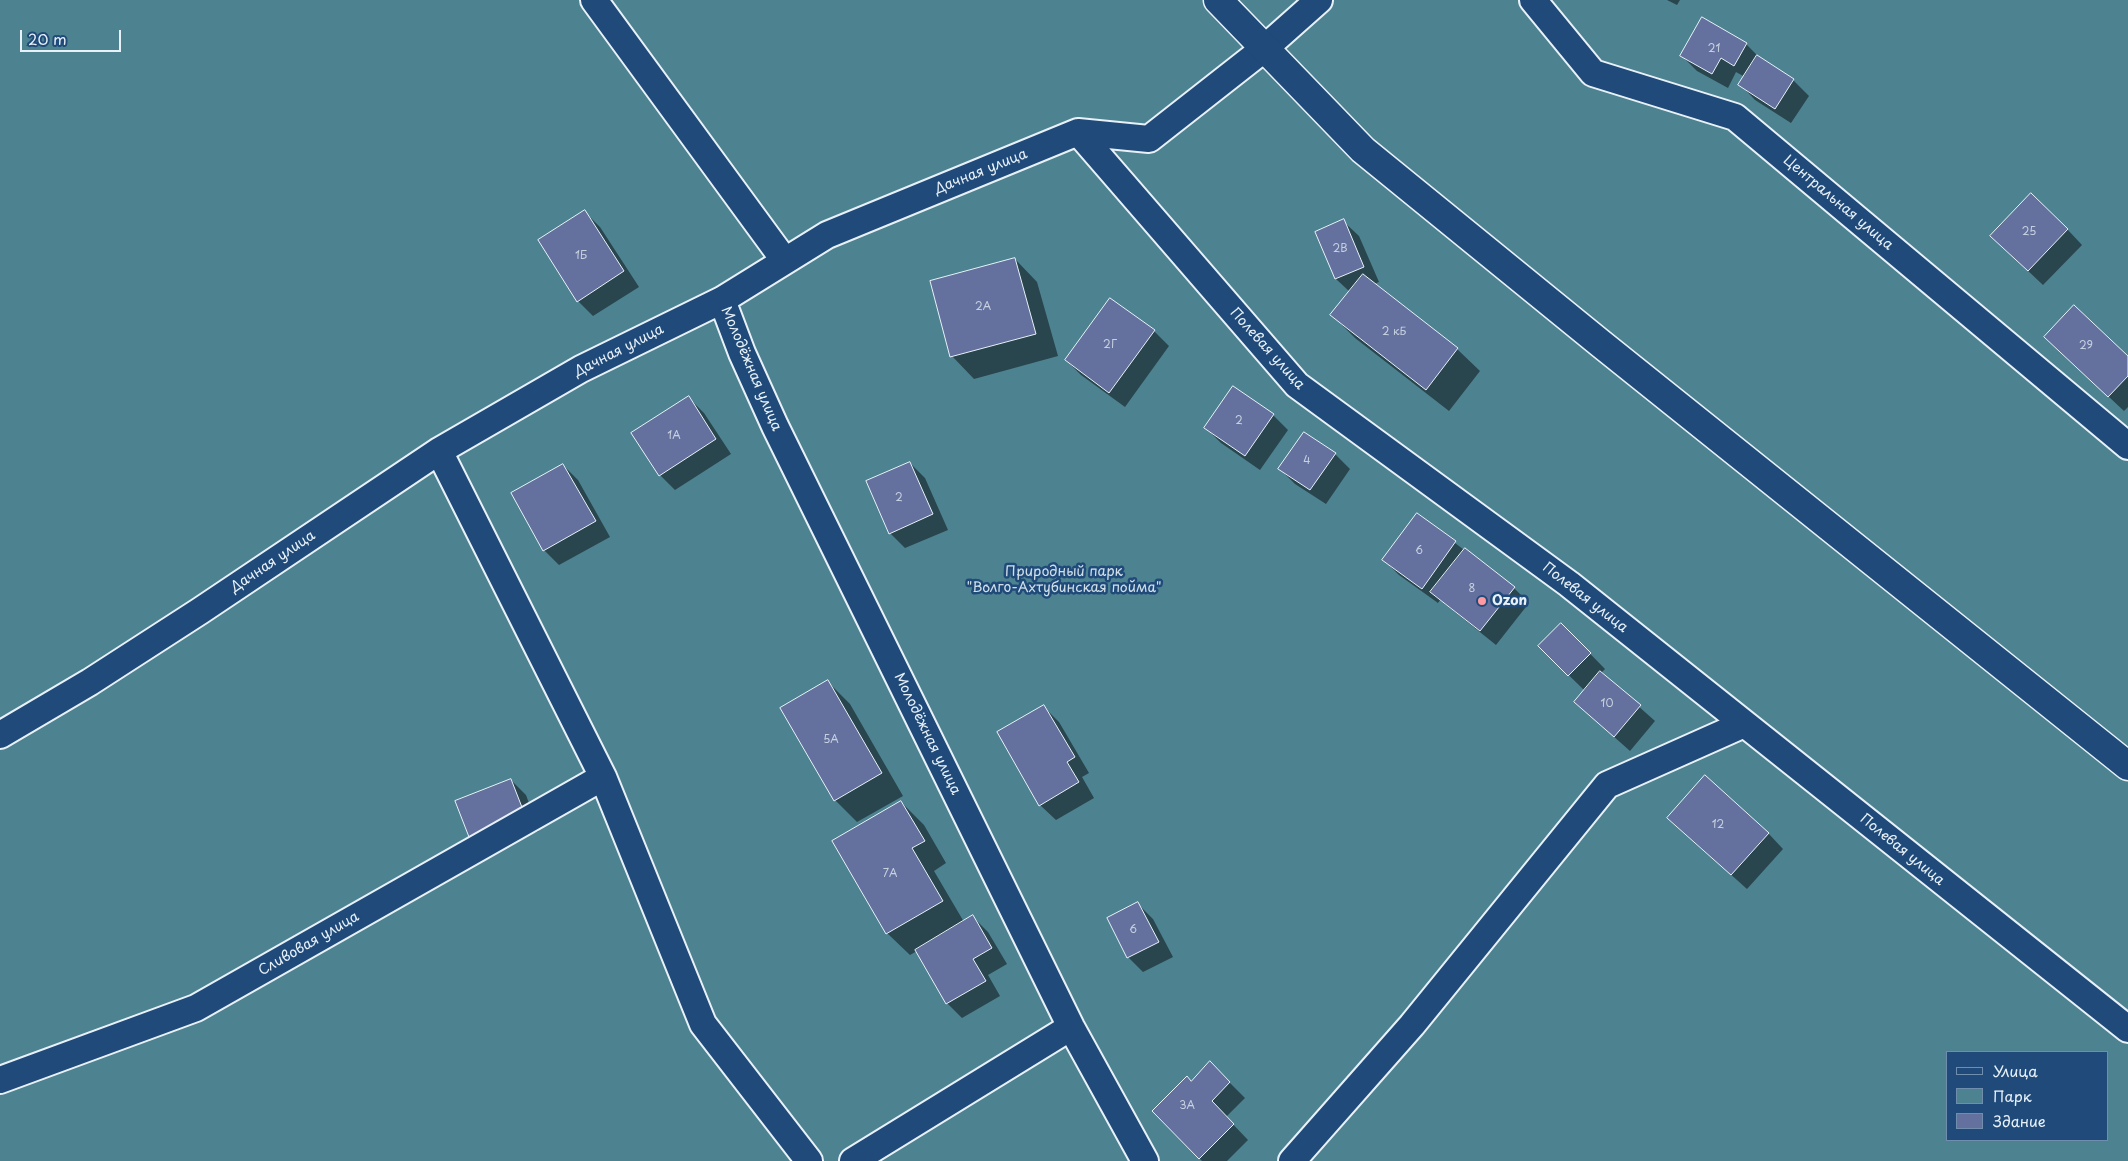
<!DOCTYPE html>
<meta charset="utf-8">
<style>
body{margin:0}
#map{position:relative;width:2128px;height:1161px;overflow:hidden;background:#2d5281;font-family:"Playpen Sans",sans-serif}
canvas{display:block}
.legend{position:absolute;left:1946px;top:1051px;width:162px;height:90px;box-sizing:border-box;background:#1f4a7a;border:1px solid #6f8dac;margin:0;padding:6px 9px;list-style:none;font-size:15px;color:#e8f1f8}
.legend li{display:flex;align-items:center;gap:10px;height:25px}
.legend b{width:25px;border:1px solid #6f8dac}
.scale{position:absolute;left:20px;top:30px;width:101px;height:22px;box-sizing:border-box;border:2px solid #e8f1f8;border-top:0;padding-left:6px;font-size:15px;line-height:18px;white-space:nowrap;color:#e8f1f8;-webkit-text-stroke:4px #1f4a7a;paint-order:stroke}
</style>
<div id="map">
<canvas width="2128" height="1161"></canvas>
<ul class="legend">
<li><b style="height:6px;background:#1f4a7a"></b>Улица</li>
<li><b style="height:14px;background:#4d8290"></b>Парк</li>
<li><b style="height:14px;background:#64709d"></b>Здание</li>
</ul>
<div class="scale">20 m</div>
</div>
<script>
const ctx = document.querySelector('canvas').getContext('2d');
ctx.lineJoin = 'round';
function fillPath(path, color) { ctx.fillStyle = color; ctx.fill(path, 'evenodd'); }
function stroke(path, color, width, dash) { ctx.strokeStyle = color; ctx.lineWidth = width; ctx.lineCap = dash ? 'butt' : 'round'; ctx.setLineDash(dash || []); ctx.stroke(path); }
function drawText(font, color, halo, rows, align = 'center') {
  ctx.font = font + ' "Playpen Sans",sans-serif'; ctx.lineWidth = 5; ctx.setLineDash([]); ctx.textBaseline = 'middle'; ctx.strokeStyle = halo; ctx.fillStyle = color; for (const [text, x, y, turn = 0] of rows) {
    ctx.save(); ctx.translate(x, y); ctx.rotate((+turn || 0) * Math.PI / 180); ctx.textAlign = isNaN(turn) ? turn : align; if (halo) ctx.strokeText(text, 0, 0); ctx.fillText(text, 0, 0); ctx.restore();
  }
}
fillPath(new Path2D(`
 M0,0H2128V1161H0ZM1947,1052H2107V1140H1947Z`), '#4d8290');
fillPath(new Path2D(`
 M1667,0H1680L1677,5Z
 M1746,44L1761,59L1793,80L1809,96L1791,123L1755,100L1740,84L1745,77L1736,72L1728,88L1697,71L1682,56Z
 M585,212L600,227L639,287L593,316L578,301Z
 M1343,221L1359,236L1379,282L1374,284L1457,349L1480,371L1449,411L1355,338L1332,315L1350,292L1336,279L1316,233Z
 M2067,229L2082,245L2043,285L2007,251Z
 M1015,259L1037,282L1058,356L974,379L952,356Z
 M1154,331L1169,346L1125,407L1081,375L1066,360Z
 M2061,352L2128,357V407L2124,411Z
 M689,398L704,413L731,454L675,490L660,475Z
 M1273,415L1288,430L1260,470L1221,443L1206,428Z
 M1335,454L1350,469L1326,504L1295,484L1280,469Z
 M910,463L925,478L948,530L905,548L890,533Z
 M563,465L578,480L610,537L559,565L544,550Z
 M1417,514L1514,588L1529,603L1496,645L1440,600L1438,603L1399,575L1384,560Z
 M1561,624L1605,669L1601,673L1655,721L1630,751L1575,702L1585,691L1539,646Z
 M827,681L850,704L903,796L857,822L835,800Z
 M1044,707L1059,722L1089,773L1082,777L1094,798L1056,820L1040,805Z
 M511,780L526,795L539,831L485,852L470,837L456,801Z
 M901,802L924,825L946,863L934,871L964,922L973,917L988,932L1007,964L988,975L1000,996L962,1018L947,1003L917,951L910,955L887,933Z
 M1668,818L1768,833L1783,849L1747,889Z
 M1138,904L1153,919L1173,957L1143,972L1128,957Z
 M1210,1063L1245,1098L1226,1117L1248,1140L1227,1161H1202L1153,1111L1191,1082Z`), '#0007');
const building = new Path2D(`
 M1702,17L1747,43L1734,66L1721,58L1712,74L1680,56Z
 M1757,55L1794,79L1775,109L1738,85Z
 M2031,193L2068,229L2028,271L1990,236Z
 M585,210L624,271L577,302L538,240Z
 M1344,219L1364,267L1335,279L1315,232Z
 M1015,258L1036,334L950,357L930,281Z
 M1363,274L1458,348L1426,390L1330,315Z
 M1110,298L1155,330L1109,393L1065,360Z
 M2074,305L2128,356V376L2108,397L2044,337Z
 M1233,386L1274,414L1245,456L1204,428Z
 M689,396L716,439L659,476L631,433Z
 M1304,432L1336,453L1310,490L1278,469Z
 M910,462L933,514L889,534L866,481Z
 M563,464L596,521L543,551L511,493Z
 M1417,513L1456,541L1422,589L1382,560Z
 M1465,548L1515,587L1480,631L1430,592Z
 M1561,623L1591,653L1568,676L1538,646Z
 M1600,671L1641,705L1614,737L1574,702Z
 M828,680L882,773L834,801L780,708Z
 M1044,705L1075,757L1067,762L1079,782L1039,806L997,732Z
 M1705,775L1769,833L1731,875L1667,818Z
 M511,779L525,815L469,837L455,801Z
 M901,801L925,841L912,848L943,901L886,934L832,841Z
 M1138,902L1159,942L1127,958L1107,918Z
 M973,915L992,948L973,959L986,981L946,1004L915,950Z
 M1210,1061L1230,1082L1212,1101L1234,1124L1199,1159L1152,1111L1187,1076L1191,1081Z`);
fillPath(building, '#64709d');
stroke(building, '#e8f1f8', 1);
const minor = new Path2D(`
 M594,0L785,261
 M1533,0L1593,73L1735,117L2128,446
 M1078,132L1297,385L1569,584L2128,1029
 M722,300L742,353L775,426L1071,1027L1145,1161
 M439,451L603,777L703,1024L809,1161
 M0,735L90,682L200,611L439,451L581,369L722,300L827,235L1078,132L1149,139L1265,48L1319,0
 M0,1080L196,1008L603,777
 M853,1161L1071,1027
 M1292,1161L1412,1025L1607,785L1744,724`);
const primary = new Path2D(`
 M1218,0L1363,150L1600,343L2128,766`);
stroke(minor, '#e8f1f8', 30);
stroke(primary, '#e8f1f8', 31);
stroke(minor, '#1f4a7a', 26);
stroke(primary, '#1f4a7a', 28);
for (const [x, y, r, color] of [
 [1482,601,5,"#ff9aa2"]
]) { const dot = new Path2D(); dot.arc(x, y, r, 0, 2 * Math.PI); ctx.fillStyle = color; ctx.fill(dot); stroke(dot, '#1f4a7a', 2); }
drawText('11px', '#c7d1e1', null, [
 ["21",1714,49],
 ["25",2029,232],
 ["2В",1340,249],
 ["1Б",581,256],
 ["2А",983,307],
 ["2 кБ",1394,332],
 ["2Г",1110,345],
 ["29",2086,346],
 ["2",1239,421],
 ["1А",674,436],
 ["4",1307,461],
 ["2",899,498],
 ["6",1419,551],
 ["8",1472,589],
 ["10",1607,704],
 ["5А",831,740],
 ["12",1718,825],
 ["7А",890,874],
 ["6",1133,930],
 ["3А",1187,1106]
]);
drawText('14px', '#e8f1f8', '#1f4a7a', [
 ["Дачная улица",981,172,-22],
 ["Центральная улица",1838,203,40],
 ["Полевая улица",1267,349,48],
 ["Дачная улица",619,351,-27],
 ["Молодёжная улица",751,369,67],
 ["Дачная улица",273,562,-34],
 ["Полевая улица",1585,598,38],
 ["Молодёжная улица",927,734,64],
 ["Полевая улица",1902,850,39],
 ["Сливовая улица",309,944,-30]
]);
drawText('14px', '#d1e0e8', '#1f4a7a', [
 ["Природный парк",1064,572],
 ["\"Волго-Ахтубинская пойма\"",1064,588]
]);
drawText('bold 14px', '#e8f1f8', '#1f4a7a', [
 ["Ozon",1492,601]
], 'left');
</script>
